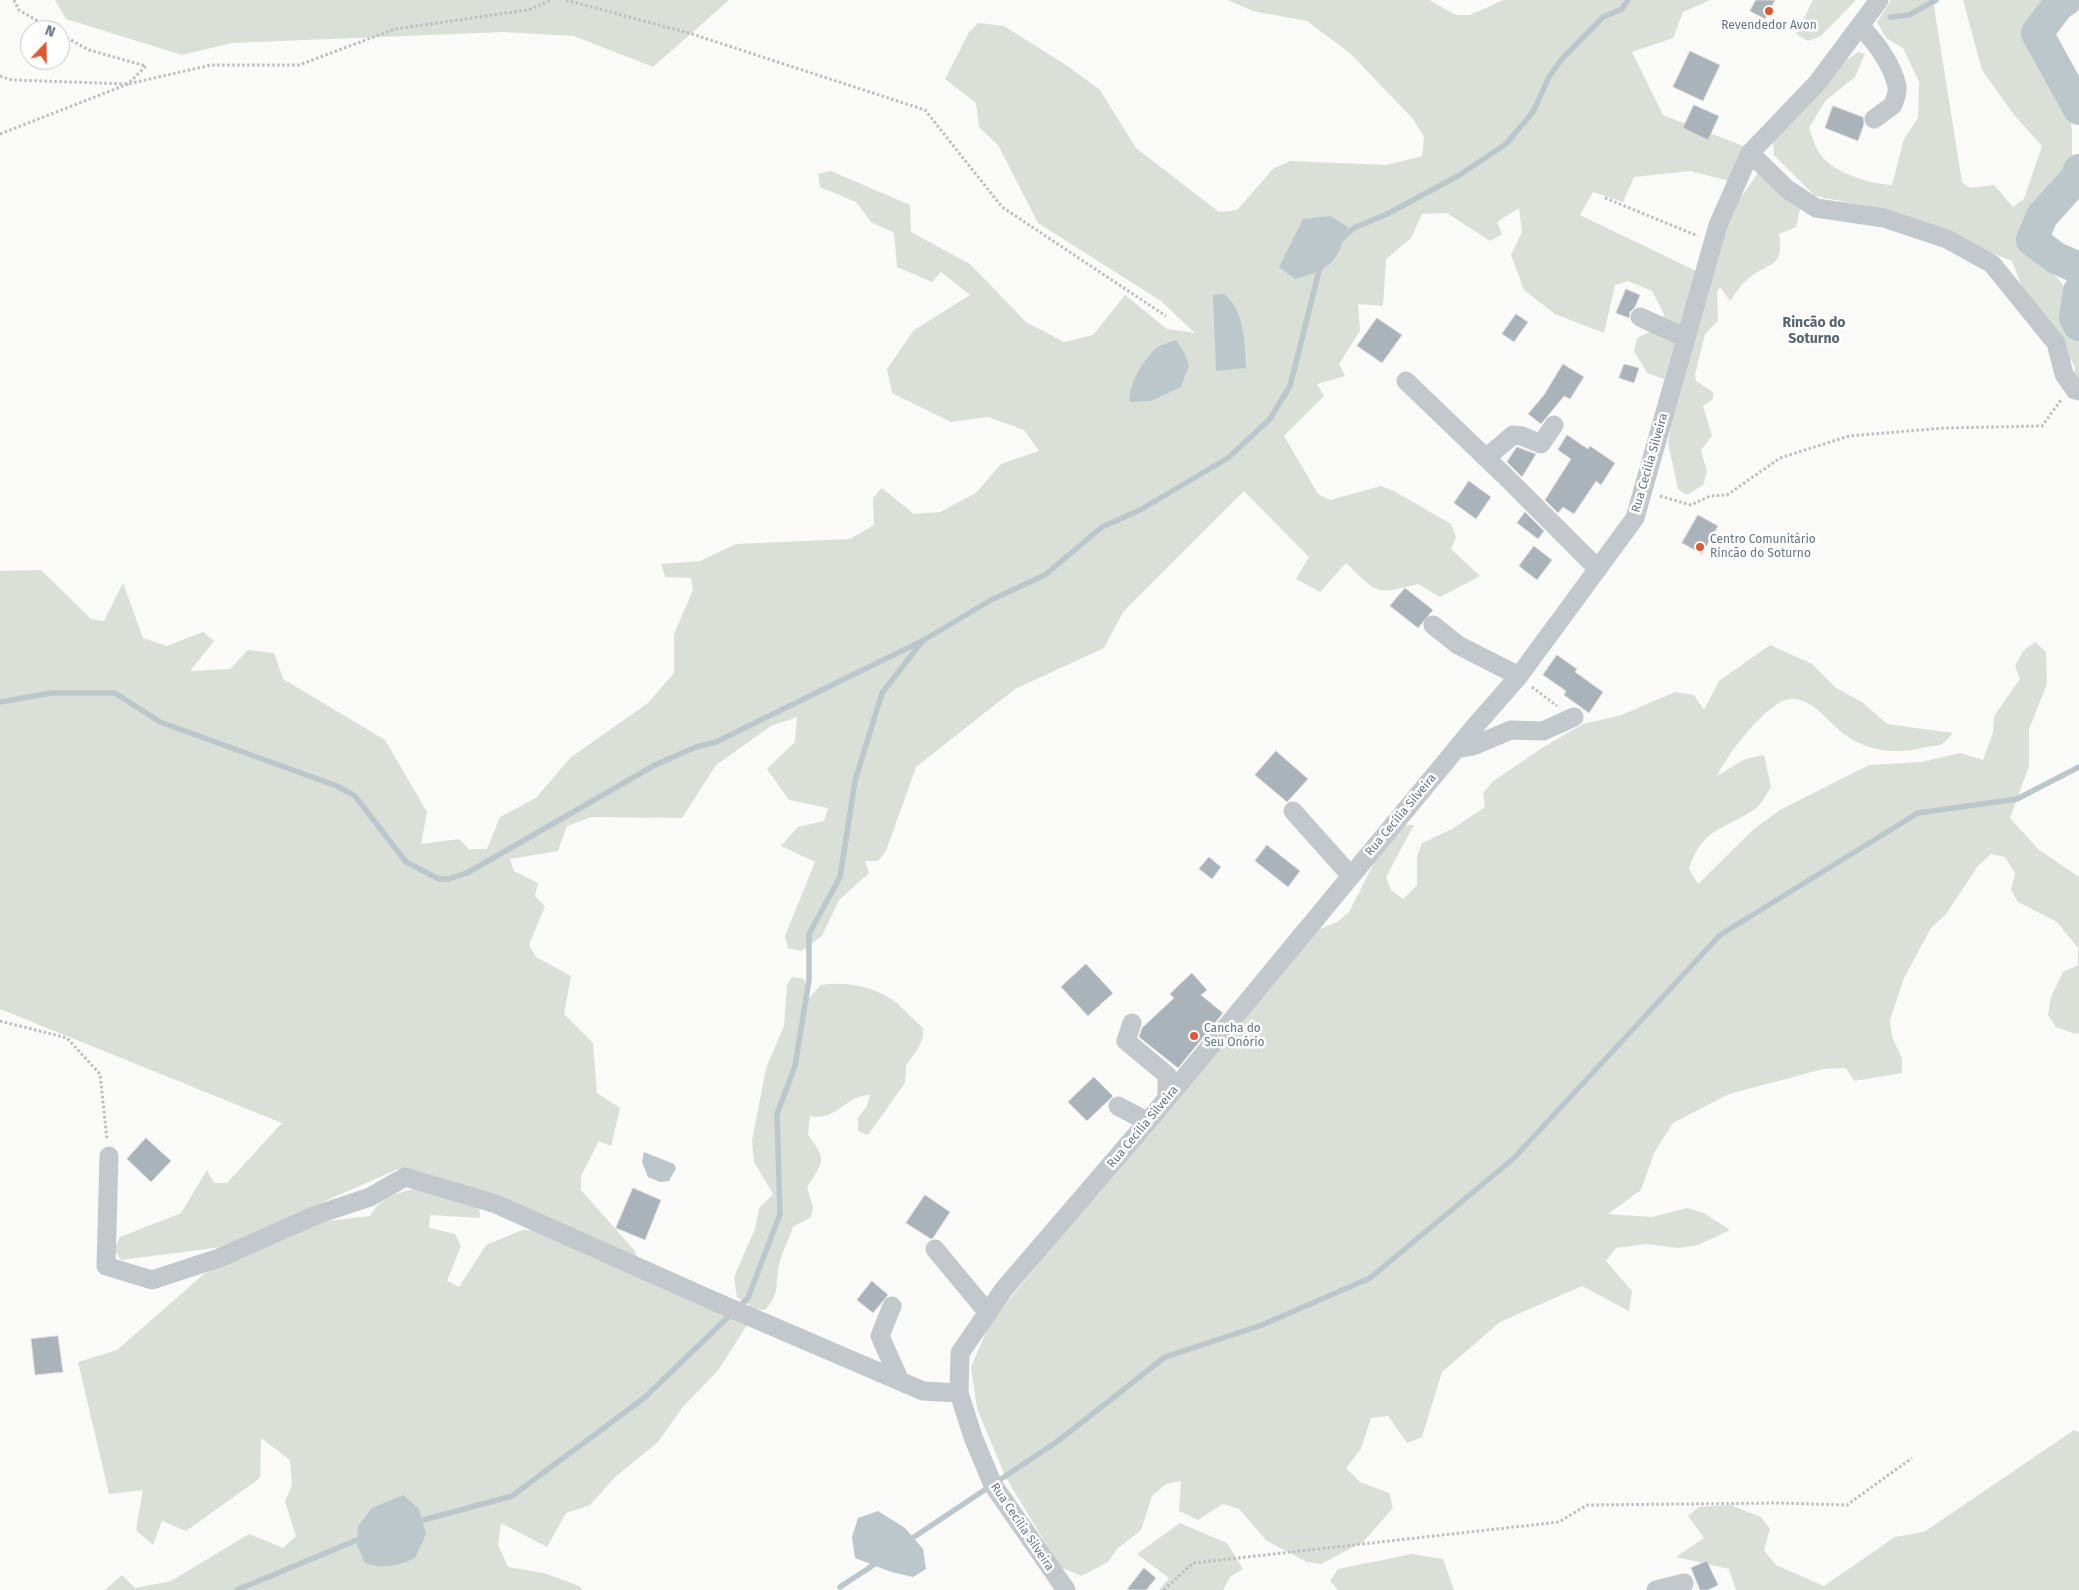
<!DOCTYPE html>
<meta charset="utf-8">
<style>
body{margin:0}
#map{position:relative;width:2079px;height:1590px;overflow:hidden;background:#fafaf8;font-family:"Fira Sans",sans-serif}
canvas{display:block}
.north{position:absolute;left:20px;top:20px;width:50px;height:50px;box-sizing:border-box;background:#fff;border:1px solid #c1c8cd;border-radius:50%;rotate:21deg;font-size:14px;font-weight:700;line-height:20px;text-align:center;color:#657683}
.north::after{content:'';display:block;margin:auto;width:18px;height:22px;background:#e4572e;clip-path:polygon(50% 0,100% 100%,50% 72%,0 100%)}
</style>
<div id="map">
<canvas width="2079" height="1590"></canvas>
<div class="north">N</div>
</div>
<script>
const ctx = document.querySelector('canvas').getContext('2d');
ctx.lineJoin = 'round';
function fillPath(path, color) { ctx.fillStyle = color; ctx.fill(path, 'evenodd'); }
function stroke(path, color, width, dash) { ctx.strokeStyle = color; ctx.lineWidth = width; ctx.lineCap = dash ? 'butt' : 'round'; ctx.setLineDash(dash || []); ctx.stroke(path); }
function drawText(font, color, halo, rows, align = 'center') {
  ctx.font = font + ' "Fira Sans",sans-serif'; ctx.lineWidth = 5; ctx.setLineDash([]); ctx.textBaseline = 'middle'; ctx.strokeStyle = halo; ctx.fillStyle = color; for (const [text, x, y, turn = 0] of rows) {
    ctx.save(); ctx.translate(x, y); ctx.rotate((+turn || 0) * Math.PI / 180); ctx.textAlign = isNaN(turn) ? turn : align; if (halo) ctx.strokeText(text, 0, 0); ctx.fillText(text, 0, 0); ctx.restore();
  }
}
fillPath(new Path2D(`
 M55,0H729L653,67L574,36L503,32L232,43L182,55L66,19Z
 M1228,0H1429L1456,15H1470L1504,0H1710L1683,12L1673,38L1632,52L1663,115L1751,149L1729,181L1690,171L1634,177L1623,202L1593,192L1580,215L1696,271L1664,379L1647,373L1634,351L1637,338L1661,327L1664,314L1652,291L1628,281L1615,285L1604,333L1555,314L1524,290L1511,255L1522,232L1519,208L1497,222L1502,234L1490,241L1447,213L1422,214L1411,238L1386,259L1383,306L1358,304L1360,331L1339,364L1345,376L1317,384L1324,396L1284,436L1318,494L1330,500L1381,486L1394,491L1451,524L1456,537L1451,549L1480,576L1440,597L1418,584C1373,595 1379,594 1346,563L1320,592L1296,579L1309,557L1244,491L1123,612L1104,648L1015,689L916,767L886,851L878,861H865L869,873L839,900L822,936L801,951L788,948L785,936L815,862L781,846L798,827L824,821L828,808L789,800L767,769L795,742L797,717L771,726L716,765L682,818L591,817L567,826L558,851L510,859L514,871L538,883L535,896L545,906L529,945L536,957L571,976L564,1014L593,1043L597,1093L620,1108L611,1146L599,1141L581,1176V1190L635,1251L638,1261L460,1186L398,1169L221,1247L121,1260L114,1249L120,1237L181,1213L207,1170L214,1183H227L282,1123L0,1009V571L41,570L91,619L104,621L123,583L143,638L167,646L203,632L214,641L190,671L230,669L248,650L274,653L283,679L385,740L427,812L421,844L459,839L469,849H487L500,817L536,798L570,758L648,703L674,673V634L693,590L691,578L665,577L661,564L700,561L736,544L850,539L874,525L873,498L882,488L914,514L940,512L976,493L1001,464L1039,451L1024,430L988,417L951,422L892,393L887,369L914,330L970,295L941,272L932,282L897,267L894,233L871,222L856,202L820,187L818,174L831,171L910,205L911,232L970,264L1026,322L1064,342L1093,335L1125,295L1167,329L1195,333L1161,301L1038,223L998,145L979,127L976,103L945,79L969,32L978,23L1004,26L1066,65L1100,90L1136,148L1219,212L1237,210L1273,169L1290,161L1386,165L1422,156L1424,137L1413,119L1351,54L1307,21L1253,11Z
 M1813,0H1856L1821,36L1808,41L1796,34Z
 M1891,0H1933L1962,182L1970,188L1994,185L2013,207L2024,199L2042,146L2014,115L1982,70L1963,0H2054L2046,15L2032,31L2064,91L2072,129V163L2034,215L2024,237L2068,291L2066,322L2079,341V385L2075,384V366L2025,295L2012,261L1881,209L1815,196L1774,155L1773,138L1832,70L1858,52L1865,54L1855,77L1825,101L1809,128C1812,136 1814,144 1818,151C1830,172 1869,184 1892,185L1904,139L1918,118L1919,82L1903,48L1886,38L1877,22Z
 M1760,170L1800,209L1796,227L1779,234C1784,267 1772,261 1750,277C1742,283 1736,293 1730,301L1720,287L1717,292L1718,321L1705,334L1695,375L1696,381L1713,392V399L1703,406L1712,436L1701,450L1707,472L1703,485L1687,495L1678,489L1668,443L1677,386L1713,257L1737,203Z
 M2035,642L2046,652L2047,684L2029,729V766L2010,818L2038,849L2079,877V1033L2075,1034L2056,1027L2048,1015L2051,997L2063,972L2078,965V948L2057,922L2018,902L2011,890L2015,873L2005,857L1991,854L1978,866L1946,914L1931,928L1904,978L1890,1020L1892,1037L1902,1058V1073L1854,1081L1846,1068L1823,1069L1729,1094L1673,1123L1654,1153L1641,1190L1608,1214L1652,1217L1687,1208L1704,1213L1730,1230L1698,1245L1679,1248L1646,1244L1616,1248L1606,1261L1632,1291L1629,1311L1582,1286L1500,1322L1442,1372L1422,1437L1407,1443L1388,1416L1371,1418L1361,1449L1346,1468L1360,1482L1389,1493L1393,1508L1363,1542L1321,1564L1307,1562L1267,1541L1239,1509L1223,1504L1198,1520L1179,1511L1181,1481L1166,1484L1152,1496L1141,1530L1117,1549L1108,1562L1081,1576L1060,1567L1005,1476L977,1408L971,1367L990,1323L1306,935L1337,922L1349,912L1388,836L1399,825H1414L1386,877L1391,890L1403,899L1417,885V856L1422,843L1452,829L1485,807L1483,793L1492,782L1542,748L1583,724L1619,716L1675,692L1694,695L1704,710L1719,681L1770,645L1812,664L1836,688L1862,702L1887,724L1953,733C1950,736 1946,741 1942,744C1938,746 1931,746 1927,747C1898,754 1869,753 1844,734C1828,722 1816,702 1795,699C1771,694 1726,757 1717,776L1745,759L1764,755L1771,787C1767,793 1762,804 1755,809C1726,829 1701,828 1689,869L1698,884L1754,829L1780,810L1855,772L1870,765L1922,762L1960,753L1983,760L1993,733L1994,716L2020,679L2015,666L2023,651Z
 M792,977L804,979L809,998L821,985C846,981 878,987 898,1004C906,1012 914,1020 923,1028V1037L918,1049L906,1065L905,1083L868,1135L858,1131V1118L867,1106L870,1095C845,1095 839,1121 810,1116L808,1135C829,1162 822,1161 807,1188L813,1207L811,1217L793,1227C789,1239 783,1250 780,1261C774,1281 782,1291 765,1310L755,1309L737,1297L734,1277L755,1229L759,1208L773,1194L754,1162L752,1141L766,1068L784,1026L787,985Z
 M421,1188L479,1205L480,1218L430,1215L429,1228L455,1234L461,1246L447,1281L459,1287L486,1245L522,1230H535L747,1325L719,1369L682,1408L658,1442L615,1477L590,1505L566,1513L547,1547L501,1523L498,1545L508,1567L544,1573L579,1586L583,1590H105L122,1575L135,1588L171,1581L249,1534L283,1548L296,1536L285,1502L292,1485L290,1460L261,1438L260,1478L186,1531L162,1521L153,1545L136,1530L143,1490L109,1494L78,1362L117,1350L204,1274L302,1224L370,1216C382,1196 398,1192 421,1188Z
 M2074,1430L2079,1432V1590H1736L1729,1569L1676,1557L1704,1538L1688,1516L1699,1507L1730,1505L1761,1517L1770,1529L1764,1550L1776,1565L1824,1586L1895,1537L1924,1532Z
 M1180,1523L1227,1543L1243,1569L1230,1577L1223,1590H1159L1169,1578L1137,1554Z
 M1412,1554L1443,1559L1454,1590H1338L1330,1581L1338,1569Z`), '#dadfd7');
fillPath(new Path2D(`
 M1330,216L1348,227C1337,262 1332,269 1295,279L1279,267L1303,219Z
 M1224,294C1245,311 1245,344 1246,368L1216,371L1213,295Z
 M1176,340L1184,352L1189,365L1181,387L1151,401L1130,402C1127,387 1145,356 1158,347C1163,344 1171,342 1176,340Z
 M644,1152L674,1164L676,1168L669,1181L660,1182L648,1177L642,1162Z
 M403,1495L419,1509L426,1534L415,1558C398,1566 383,1569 365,1563L357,1545L358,1526L372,1508Z
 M878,1511L905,1528L923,1549L926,1569L913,1577L891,1572L855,1558L852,1537L858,1518Z`), '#bbc7cb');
stroke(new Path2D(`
 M2055,0L2059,4
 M1890,17L1909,15L1936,0
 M1340,240L1354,228L1389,213L1458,176L1506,144L1533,112L1549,77L1561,60L1603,17L1622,9L1628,0
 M0,702L51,693H115L160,722L337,786L355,796L406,862L439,879H448L467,873L655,765L696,747L716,742L924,640L991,600L1045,575L1102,527L1140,510L1228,458L1270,419L1290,386L1320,267
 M416,1522L512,1496L644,1398L748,1298L780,1214L777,1114L795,1066L809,980V934L840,877L855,781L882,693L921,643
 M908,1541L1058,1441L1165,1357L1262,1325L1370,1278L1514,1158L1720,935L1918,813L2017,799L2079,767
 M840,1587L878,1562
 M237,1590L364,1537`), '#bbc7cb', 5.5);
stroke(new Path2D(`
 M2066,0L2059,4L2037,33L2079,109
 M2079,170V175L2042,216L2032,240L2056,258L2079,268
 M2079,291L2075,318L2079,325`), '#bbc7cb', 32);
const building = new Path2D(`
 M1756,0H1775L1765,19L1750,11Z
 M1690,51L1720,65L1703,101L1673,87Z
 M1694,105L1719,116L1708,140L1683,128Z
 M1833,106L1863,117L1864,124L1858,141L1825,128Z
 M1626,289L1640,295L1635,307L1630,312L1629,318L1616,313Z
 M1516,314L1528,322L1514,342L1502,334Z
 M1377,318L1402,335L1382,363L1357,346Z
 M1563,364L1584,377L1570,399L1564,396L1541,424L1528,414L1544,395Z
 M1624,364L1639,368L1634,383L1619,378Z
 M1567,435L1588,449L1590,446L1615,463L1601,485L1596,481L1574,514L1563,507L1558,513L1545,500L1571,459L1558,450Z
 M1517,447L1536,454L1522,477L1507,462Z
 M1469,481L1491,497L1476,519L1454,503Z
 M1525,512L1544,531L1538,539L1517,523Z
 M1698,515L1718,526L1702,554L1682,543Z
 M1534,546L1552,560L1537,580L1519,566Z
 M1405,588L1433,610L1418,628L1390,606Z
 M1557,655L1577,669L1575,672L1603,692L1589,713L1564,695L1566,691L1543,675Z
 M1276,751L1308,779L1287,802L1255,775Z
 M1267,845L1300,871L1288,887L1255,861Z
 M1209,857L1221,867L1212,879L1199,869Z
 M1086,964L1113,993L1088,1016L1061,987Z
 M1192,973L1207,990L1201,995L1223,1013L1178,1068L1139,1037L1142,1028L1174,998L1170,994Z
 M1094,1077L1113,1096L1087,1121L1068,1102Z
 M146,1138L171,1161L151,1182L127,1159Z
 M633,1188L661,1200L645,1240L616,1228Z
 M925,1195L950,1212L933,1238L931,1239L906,1223Z
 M872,1281L888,1295L873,1313L857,1300Z
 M58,1336L63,1372L35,1375L31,1339Z
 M1707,1561L1718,1585L1708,1590H1700L1691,1568Z
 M1144,1568L1156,1578L1146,1590H1127Z`);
fillPath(building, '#aab3b9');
stroke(building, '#dcdcda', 1);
stroke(new Path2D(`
 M14,0L19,10L53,30
 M566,0L692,34L925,110L1002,207L1166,316
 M0,76L12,80L128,84L211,65H299L395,29L528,10L551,0
 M0,134L128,84L146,66L89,50L60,34
 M1605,198L1698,236
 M1660,496L1691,505L1710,496L1727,495L1780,458L1849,436L1944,428L2042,426L2061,400
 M1532,687L1557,706
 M0,1021L67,1038L100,1074L107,1140
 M1164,1590L1193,1563L1559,1522L1587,1505L1779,1503L1847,1505L1912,1458`), '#bbbfc2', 3, [2.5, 2.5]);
stroke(new Path2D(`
 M1860,26C1875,41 1892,64 1897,86C1898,92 1895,100 1893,105L1874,119
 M1750,153L1787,189L1816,208L1884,218L1947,239L1992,264L2056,343L2064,374L2075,390L2079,391
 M1640,317L1686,338
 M1406,381L1507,478L1598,569
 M1486,458L1513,435L1522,436L1541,444L1554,425
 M1433,625L1458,645L1519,676
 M1456,749L1473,746L1511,730L1543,731L1574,717
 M1293,811L1351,876
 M1132,1023L1126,1041L1167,1075V1098
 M1118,1106L1148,1122
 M109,1156L106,1266L152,1280L219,1258L316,1215L370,1197L405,1177L496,1204L716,1302L923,1391L959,1393
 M935,1249L988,1313
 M892,1306L880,1336L900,1381
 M1066,1590L993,1485L973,1437L959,1393L960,1353L1004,1289L1155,1113L1476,725L1519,676L1635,518L1718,225L1750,153L1818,82L1879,0
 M1656,1590L1684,1583`), '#c3c8cc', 19);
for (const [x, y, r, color] of [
 [1769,11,5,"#e4572e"],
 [1700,547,5,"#e4572e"],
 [1194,1036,5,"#e4572e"]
]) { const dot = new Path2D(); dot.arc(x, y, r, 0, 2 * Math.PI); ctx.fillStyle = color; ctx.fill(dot); stroke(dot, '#fff', 2); }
drawText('12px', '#657683', '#fff', [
 ["Revendedor Avon",1769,26,"center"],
 ["Centro Comunitário",1710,540],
 ["Rincão do Soturno",1710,554],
 ["Cancha do",1204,1029],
 ["Seu Onório",1204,1043]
], 'left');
drawText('12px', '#657683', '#fff', [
 ["Rua Cecília Silveira",1650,463,-74],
 ["Rua Cecília Silveira",1401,815,-50],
 ["Rua Cecília Silveira",1143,1127,-50],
 ["Rua Cecília Silveira",1022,1527,56]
]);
drawText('bold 14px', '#57646e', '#fff', [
 ["Rincão do",1814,323],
 ["Soturno",1814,339]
]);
</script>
